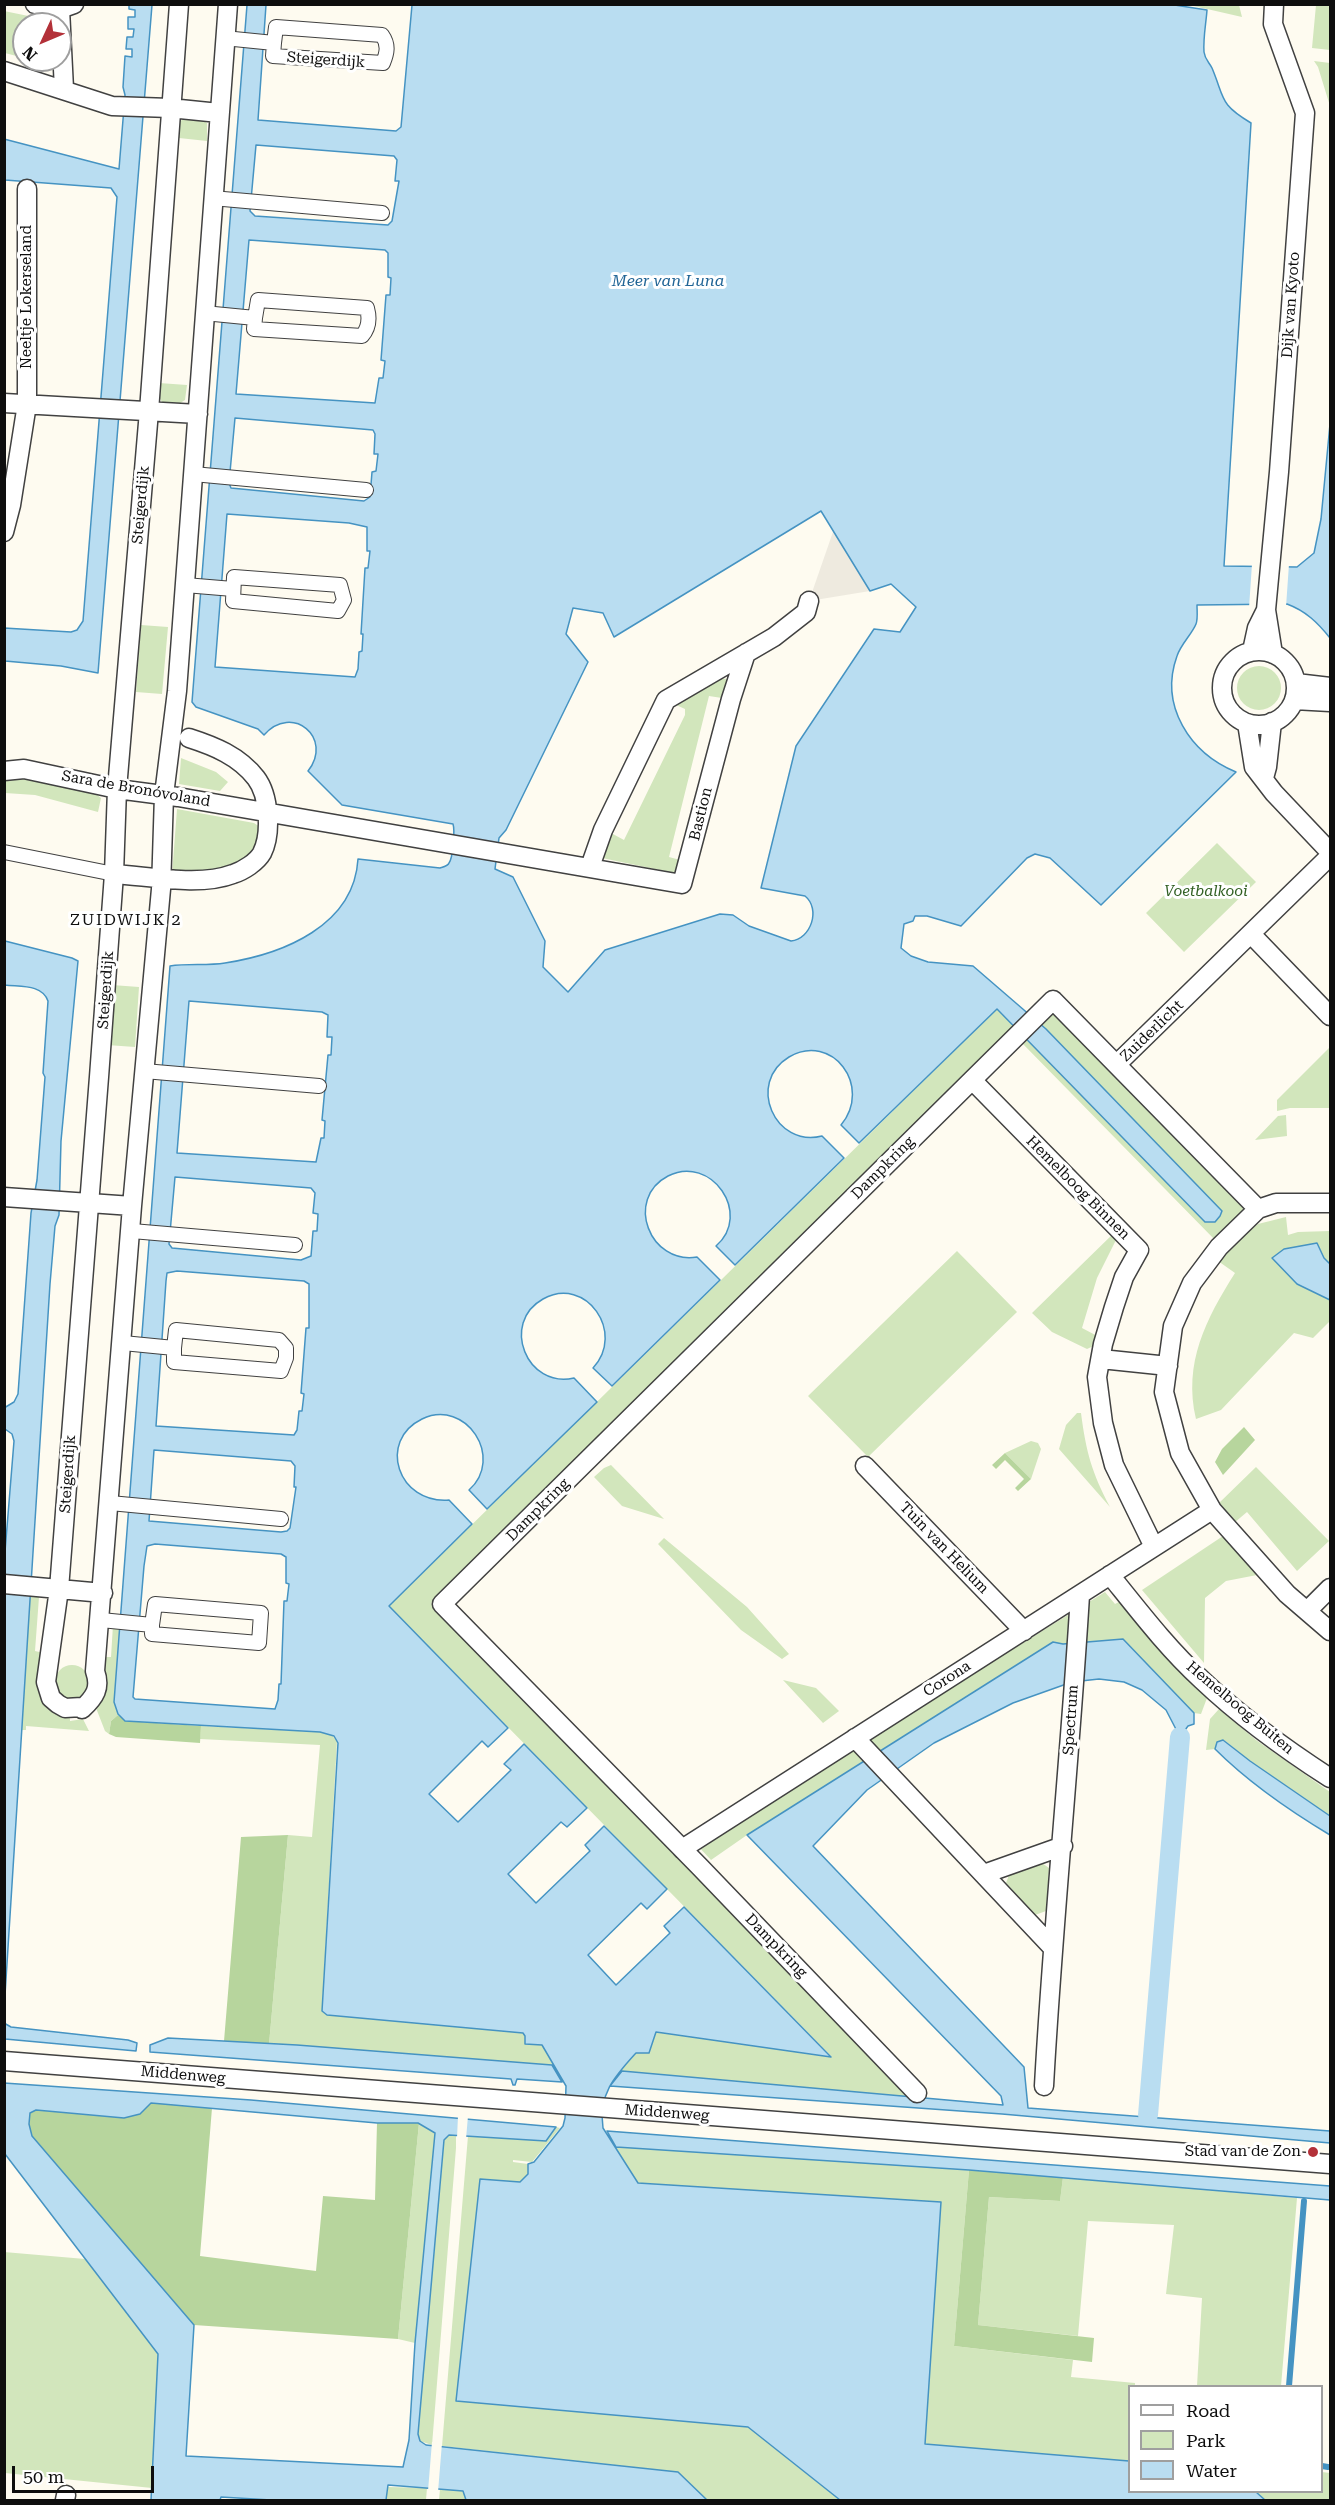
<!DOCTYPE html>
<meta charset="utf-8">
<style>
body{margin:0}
#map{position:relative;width:1335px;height:2505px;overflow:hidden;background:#fefbf0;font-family:"Roboto Serif",serif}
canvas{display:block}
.frame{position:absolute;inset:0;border:6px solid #0e0e0e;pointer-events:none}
.legend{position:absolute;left:1128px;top:2385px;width:195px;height:108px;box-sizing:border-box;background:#fff;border:2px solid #9f9f9f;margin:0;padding:8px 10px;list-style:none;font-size:18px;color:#0e0e0e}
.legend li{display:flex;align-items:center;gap:12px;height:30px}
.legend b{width:30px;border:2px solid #9f9f9f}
.north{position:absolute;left:12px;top:12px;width:60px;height:60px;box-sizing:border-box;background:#fff;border:2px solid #9f9f9f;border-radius:50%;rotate:226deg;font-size:16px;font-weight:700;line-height:24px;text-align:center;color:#0e0e0e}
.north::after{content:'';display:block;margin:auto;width:21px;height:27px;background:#b33139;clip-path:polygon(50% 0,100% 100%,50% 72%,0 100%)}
.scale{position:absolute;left:12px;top:2466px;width:142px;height:27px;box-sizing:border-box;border:3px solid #0e0e0e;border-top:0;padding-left:8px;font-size:18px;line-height:21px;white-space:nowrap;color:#0e0e0e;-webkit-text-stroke:4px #fff;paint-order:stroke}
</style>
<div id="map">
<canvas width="1335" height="2505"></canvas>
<div class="frame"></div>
<ul class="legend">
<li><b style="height:8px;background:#fff"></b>Road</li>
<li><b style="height:16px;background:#d2e6bc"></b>Park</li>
<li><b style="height:16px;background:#b9ddf1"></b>Water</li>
</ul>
<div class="north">N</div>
<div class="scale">50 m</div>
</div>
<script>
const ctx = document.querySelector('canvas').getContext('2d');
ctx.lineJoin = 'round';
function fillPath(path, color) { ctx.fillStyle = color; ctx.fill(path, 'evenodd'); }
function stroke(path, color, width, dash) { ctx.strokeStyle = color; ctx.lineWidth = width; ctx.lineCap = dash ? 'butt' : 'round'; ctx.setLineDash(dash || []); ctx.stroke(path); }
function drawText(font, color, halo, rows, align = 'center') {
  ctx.font = font + ' "Roboto Serif",serif'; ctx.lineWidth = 6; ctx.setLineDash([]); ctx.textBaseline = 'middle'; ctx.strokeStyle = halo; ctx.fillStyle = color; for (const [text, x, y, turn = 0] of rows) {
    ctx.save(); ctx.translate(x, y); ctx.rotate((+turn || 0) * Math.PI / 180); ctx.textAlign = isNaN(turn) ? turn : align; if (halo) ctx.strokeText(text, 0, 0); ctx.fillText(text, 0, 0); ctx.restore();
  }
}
fillPath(new Path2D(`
 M1168,5H1239L1242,17L1194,6Z
 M1316,5H1330V50L1312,48Z
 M4,11L48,20L44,24H24V58L5,53Z
 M1314,61L1330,63V106L1318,67Z
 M188,117L198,118L207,123V141L179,138L180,121Z
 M159,383L187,385L185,400L177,405L162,402L159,397Z
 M141,625L168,627L162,694L136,692Z
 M1237 688a22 22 0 1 1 44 0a22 22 0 1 1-44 0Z
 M719,678L727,679L722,698L709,696L669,857L684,861L681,870L674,873L602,858L611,833L624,840L685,715V709L674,704Z
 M181,758L216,772L228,782L220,791L179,784Z
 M4,776L39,779L95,793L101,798L98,812L35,795L5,793Z
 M177,809L254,823L260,827V841L241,867L172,875Z
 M1217,843L1256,882L1184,952L1146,913Z
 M112,985L139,987L135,1047L107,1045Z
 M997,1009L1017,1028L431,1603L914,2097L620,2071L656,2032L831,2056L389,1606Z
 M1052,1013L1245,1210L1215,1240L1022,1043Z
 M1330,1047V1108H1290L1277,1111V1100Z
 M1286,1115L1287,1136L1255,1140L1278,1116Z
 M1286,1217L1288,1235L1298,1232L1330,1231V1264L1324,1258L1317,1243L1284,1249L1297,1284L1330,1300V1321L1313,1338L1294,1333L1221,1410L1196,1419C1183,1363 1206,1319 1235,1273L1218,1261L1238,1239L1258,1224Z
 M1116,1231L1119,1234L1097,1278L1082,1328L1101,1338L1100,1343L1087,1349L1052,1332L1032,1313Z
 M957,1251L1017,1312L868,1457L808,1396Z
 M1077,1413H1081C1086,1452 1092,1473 1110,1507L1059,1449L1066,1425Z
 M1031,1441L1038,1443L1041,1449L1031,1479L1005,1453Z
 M611,1465L664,1519L622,1506L594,1477L604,1468Z
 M1256,1467L1329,1541L1297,1571L1247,1512L1234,1523L1218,1504Z
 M1223,1536L1257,1575L1226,1581L1205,1598L1204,1663L1142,1590Z
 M664,1538L747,1607L789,1654L782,1659L741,1630L658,1544Z
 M1105,1592L1115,1604L1119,1602L1150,1639L1207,1698L1201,1714L1194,1713L1123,1639L1063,1644L1053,1642L747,1835L711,1860L697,1845Z
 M30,1597H39L35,1651L44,1653C37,1680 31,1713 70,1717V1721L83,1719L89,1731L26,1726V1730H21Z
 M113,1625H120L114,1701L118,1715L111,1721L109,1734L105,1731L96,1708L106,1686L102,1657H111Z
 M55 1682a17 17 0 1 1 34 0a17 17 0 1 1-34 0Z
 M783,1680L816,1688L839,1711L823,1723Z
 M1219,1709L1256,1740L1330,1792V1816L1250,1761L1224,1740L1217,1742L1215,1749L1206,1750L1210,1719Z
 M201,1726L320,1732L330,1733L337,1741L322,2009L325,2014L523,2033L525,2036V2044L542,2045L554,2065L269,2044L288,1835L312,1837L320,1745L200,1739Z
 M1042,1863L1049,1868L1046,1911L1035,1915L1006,1883L1009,1875Z
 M419,2123L435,2133L415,2343L398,2339Z
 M556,2127L560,2128L532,2162L513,2160V2162L528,2164V2174L520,2183L480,2180L456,2401L748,2427L840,2500H707L678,2472L442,2446L468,2136L546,2141Z
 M449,2135H456V2148L432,2445L420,2441L418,2434L444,2140Z
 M613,2145L969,2170L954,2346L1073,2360L1071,2377L1135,2383V2386H1130L1129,2461L925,2444L941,2202L638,2183Z
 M1063,2177L1297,2198L1281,2386H1197L1202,2298L1166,2294L1174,2225L1088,2221L1078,2336L978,2325L989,2197L1060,2201Z
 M4,2252L85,2259L158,2354L152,2488L5,2473Z
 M1322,2472L1330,2473V2500H1265L1256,2492H1322Z
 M388,2487L427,2488L426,2500H386Z
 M440,2489L463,2491L466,2500H439Z`), '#d2e6bc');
fillPath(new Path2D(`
 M1244,1427L1255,1440L1223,1475L1215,1462L1222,1449Z
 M1005,1453L1031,1479L1018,1491L1015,1488L1024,1479L1005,1460L996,1469L992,1465Z
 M118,1715L126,1721L201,1726L200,1743L116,1737L109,1734L111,1721Z
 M288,1835L269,2044L224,2041L241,1837Z
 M151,2103L212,2108L200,2256L316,2271L323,2196L375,2200L377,2123H419L398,2339L194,2325L32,2136L29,2124L30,2113L36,2110L124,2118Z
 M969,2170L1063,2177L1060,2201L989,2197L978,2325L1094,2338L1092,2362L954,2346Z`), '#b7d59d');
fillPath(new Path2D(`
 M834,529L870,591L809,601Z`), '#eeeadf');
const water = new Path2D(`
 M1168,4L1207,10C1206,24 1203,38 1204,52C1205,60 1209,62 1212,68C1225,99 1219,104 1251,123L1224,566L1297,567L1314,553L1321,519L1330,424V638C1318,623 1306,611 1287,604L1197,605C1197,611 1198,619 1196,624C1192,634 1181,644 1177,656C1159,706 1190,753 1236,772L1101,905L1050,858L1035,854L1027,858L961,926L927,916H915L913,921L904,924L901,948L911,956L928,962L973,966L1046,1029L1222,1211L1220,1216L1215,1222H1205L997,1009L859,1143L841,1125C873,1086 832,1032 789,1057C746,1083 775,1148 822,1136L844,1158L735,1265L716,1246C753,1214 711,1154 668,1176C624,1199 650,1265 697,1257L720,1280L612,1386L593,1368C626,1333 586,1275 543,1299C500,1323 527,1389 574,1378L597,1402L487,1509L469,1490C505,1458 466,1398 422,1419C377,1441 398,1504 449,1500L472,1524L389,1606L508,1728L488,1747L482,1741L429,1794L458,1822L511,1770L504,1764L524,1744L587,1808L567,1827L561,1822L508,1874L536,1903L590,1851L585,1845L604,1826L667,1889L647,1909L641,1903L588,1955L616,1985L670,1933L664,1926L684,1907L831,2057L656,2032L649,2053H636C615,2076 598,2094 603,2128L638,2183L941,2202L925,2444L1129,2461L1130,2492H1256L1265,2500H840L748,2427L456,2401L480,2179L520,2182L528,2174V2164L534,2162L563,2126L565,2118L566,2086L542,2045L525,2044V2036L523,2033L327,2015L322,2011L338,1743L334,1736L320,1732L125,1721L118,1714L114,1702L170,966C188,963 207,966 225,963C283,954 354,926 358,859L440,868C443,867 448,866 449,863C453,858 455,830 453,824L342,805L308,771C334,738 292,703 264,735L258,729L196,707L192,702L247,5H266L258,120L396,131L401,127L412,5ZM256,145L394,156L397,160L395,181H399L392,221L388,225L255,216L250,211ZM249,240L385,250L388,253V277L391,278L390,295H386L381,360L385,361L383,378H379L375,403L236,394ZM235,418L373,430L375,434L374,454H378L376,471L372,472L370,497L364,501L231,488L229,483ZM821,511L870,591L891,584L916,607L900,632L874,629L796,746L761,888L805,896C821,909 811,939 791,941L749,926L733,915L720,914L605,950L568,992L543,967L545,941L513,877L495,869L499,838L506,830L588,662L566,634L573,608L603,613L614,637ZM227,514L349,523L367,527V551H370L368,568H365L361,634H363L362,651L359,652L358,669L355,677L215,667ZM189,1001L322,1012L328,1015L327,1037H332L331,1055H328L322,1120L325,1121L324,1138H321L316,1162L177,1153ZM175,1177L311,1188L315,1193L313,1213L318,1214L317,1231H313L311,1256L301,1260L172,1248L169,1244ZM177,1271L304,1281L309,1284V1328H306L301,1393L304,1394L302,1411H299L297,1430L294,1435L156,1426L166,1281L167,1273ZM154,1450L291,1461L295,1466L294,1487H296L290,1528L287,1531L281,1532L149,1521ZM155,1544L281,1554L286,1557V1583L289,1584L287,1601H284L281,1684H279L278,1700L275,1709L135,1699L133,1697L144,1566L147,1546Z
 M129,5H152L98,673L61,666L5,661L4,628L71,632L77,630L83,621L117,197L111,188L5,180L4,139L119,169L125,95L123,87L125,56L132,57V49H126L127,37H133L134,29H128V17H135V10L129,9Z
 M5,941L72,958L78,961L61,1141L59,1215L55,1226L50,1284L5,1995L4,1564L14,1441L12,1434L5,1429L4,1408L14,1402L18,1394L31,1213L37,1180L45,1077L43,1073L48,1001C42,984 20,987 5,985Z
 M1317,1243L1324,1258L1330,1264V1300L1297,1284L1272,1258L1284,1249Z
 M1123,1639L1194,1713V1724L1188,1726L1180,1737L1166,1710L1142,1690L1124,1682L1099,1679L1072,1682L1013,1703L934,1743L867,1790L813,1846L1024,2067L1028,2108L1330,2131V2143L1002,2114L610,2086L622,2071L1003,2105L1001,2096L747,1835L1053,1642L1063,1644Z
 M1223,1740L1250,1761L1330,1816V1835C1290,1811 1248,1782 1215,1749L1217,1742Z
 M4,2023L11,2027L128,2040L137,2043L136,2051L5,2039Z
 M168,2038L297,2045L552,2065L562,2082L517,2079L515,2085H513L511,2079L150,2052V2045Z
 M4,2083L251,2100L556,2127L546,2141L449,2135L444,2140L418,2434L420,2441L426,2445L678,2472L707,2500H466L463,2491L388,2485L386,2500H271L221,2497L220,2500H151L158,2354L5,2154ZM151,2103L377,2123H418L435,2133L415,2343L409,2440L403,2467L186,2456L194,2325L32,2136L29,2124L30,2113L36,2110L124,2118L140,2114Z
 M607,2131L1330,2186V2200L969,2170L616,2147Z`);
fillPath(water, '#b9ddf1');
stroke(water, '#4593c2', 1.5);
fillPath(new Path2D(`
 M1252,564H1289L1286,607L1249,608Z
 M458,2116H468L466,2139L457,2138Z
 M432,2442L442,2443L438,2492L428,2491Z`), '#fefbf0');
stroke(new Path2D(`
 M1289,2386L1304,2201
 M1322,2466L1328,2467`), '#4593c2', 6);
stroke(new Path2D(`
 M1148,2115L1180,1737`), '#b9ddf1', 20);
const pedestrian = new Path2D(`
 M224,38L274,43L273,56L383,63C387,53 389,45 382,35L276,27L274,43
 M212,198L382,213
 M204,313L255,318L254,329L362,336C369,328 370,319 367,308L258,300L255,318
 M193,474L366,490
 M234,577L340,585L344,600L338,611L233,601Z
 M185,585L233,589
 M4,852L114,874
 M144,1071L319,1086
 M132,1231L295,1245
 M123,1343L174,1348V1362L281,1371L286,1358V1348L279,1340L176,1330L174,1348
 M110,1503L281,1519
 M101,1620L152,1625V1634L259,1643L261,1613L155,1604L152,1625`);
const minor = new Path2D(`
 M35,4L60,9L74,4
 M179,4L149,411L117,789L114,874L99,1077L59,1589L46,1682L51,1698L58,1704L65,1708L82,1707V1709C95,1697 101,1688 95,1671L132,1206L161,889L164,795L177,691L228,4
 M60,9L64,89
 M4,71L112,106L170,108L219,113
 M4,403L198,414
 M4,532L11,505L27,404V189
 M1252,651L1257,628L1266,610
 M1222 688a37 37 0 1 1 74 0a37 37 0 1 1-74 0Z
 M1273,654L1266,610L1279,472L1305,113L1273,24L1274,4
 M1296,683L1330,687
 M1294,700L1330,702
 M1247,723L1254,767L1274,793L1330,852
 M4,771L24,769L117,789L178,797L682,884L731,699L746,653
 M1264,778L1267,767L1272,722
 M590,867L603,830L666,700L774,637L806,612L809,601
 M114,874C149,876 199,887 233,874C243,871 257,862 262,853C272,833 269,795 256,778C239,756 214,746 189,738
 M1251,934L1330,1016
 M1117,1064L1330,856
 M972,1080L1139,1250L1124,1277L1114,1307L1103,1344L1097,1377L1103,1423L1114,1465L1154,1547
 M4,1197L132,1206
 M1330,1203H1276L1258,1209L1219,1247L1192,1283L1173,1326L1164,1392L1180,1453L1212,1510L1287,1594L1330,1631
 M1101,1359L1168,1366
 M865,1466L1024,1631
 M1110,1575C1139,1611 1168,1649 1202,1680C1241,1717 1285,1749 1330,1778
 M4,1584L103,1593
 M1307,1611L1330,1588
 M855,1738L1052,1947
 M682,1849L1212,1510
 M984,1874L1063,1846
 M4,2061L1330,2164
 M1044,2086C1053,1922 1070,1759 1080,1595
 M917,2093L700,1867L442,1604L1053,1000L1258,1209
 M65,2500L66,2495`);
stroke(pedestrian, '#414141', 16);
stroke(minor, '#414141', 21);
stroke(pedestrian, '#fff', 14);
stroke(minor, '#fff', 18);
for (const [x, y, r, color] of [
 [1313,2152,6,"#b33139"]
]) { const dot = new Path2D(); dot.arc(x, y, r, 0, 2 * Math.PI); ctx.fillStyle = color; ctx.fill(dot); stroke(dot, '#fff', 2); }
drawText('15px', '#0e0e0e', '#fff', [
 ["Steigerdijk",326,60,4],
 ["Neeltje Lokerseland",27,297,-90],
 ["Dijk van Kyoto",1291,305,-86],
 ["Steigerdijk",141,505,-85],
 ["Sara de Bronóvoland",136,789,10],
 ["Bastion",701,814,-76],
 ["Steigerdijk",106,990,-86],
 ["Zuiderlicht",1152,1031,-44],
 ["Dampkring",883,1168,-45],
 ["Hemelboog Binnen",1078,1188,45],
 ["Steigerdijk",68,1474,-86],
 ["Dampkring",538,1510,-45],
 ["Tuin van Helium",944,1548,46],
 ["Corona",947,1679,-33],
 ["Hemelboog Buiten",1240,1708,40],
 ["Spectrum",1071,1720,-86],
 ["Dampkring",776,1946,46],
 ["Middenweg",183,2075,5],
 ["Middenweg",667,2113,4]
]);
drawText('italic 15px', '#316023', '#fff', [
 ["Voetbalkooi",1206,892]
]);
drawText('15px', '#0e0e0e', '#fff', [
 ["Stad van de Zon",1301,2152]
], 'right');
drawText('italic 16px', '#216596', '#fff', [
 ["Meer van Luna",668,281]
]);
ctx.letterSpacing = '1.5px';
drawText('16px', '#0e0e0e', '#fff', [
 ["ZUIDWIJK 2",126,920]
]);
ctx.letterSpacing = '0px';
</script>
